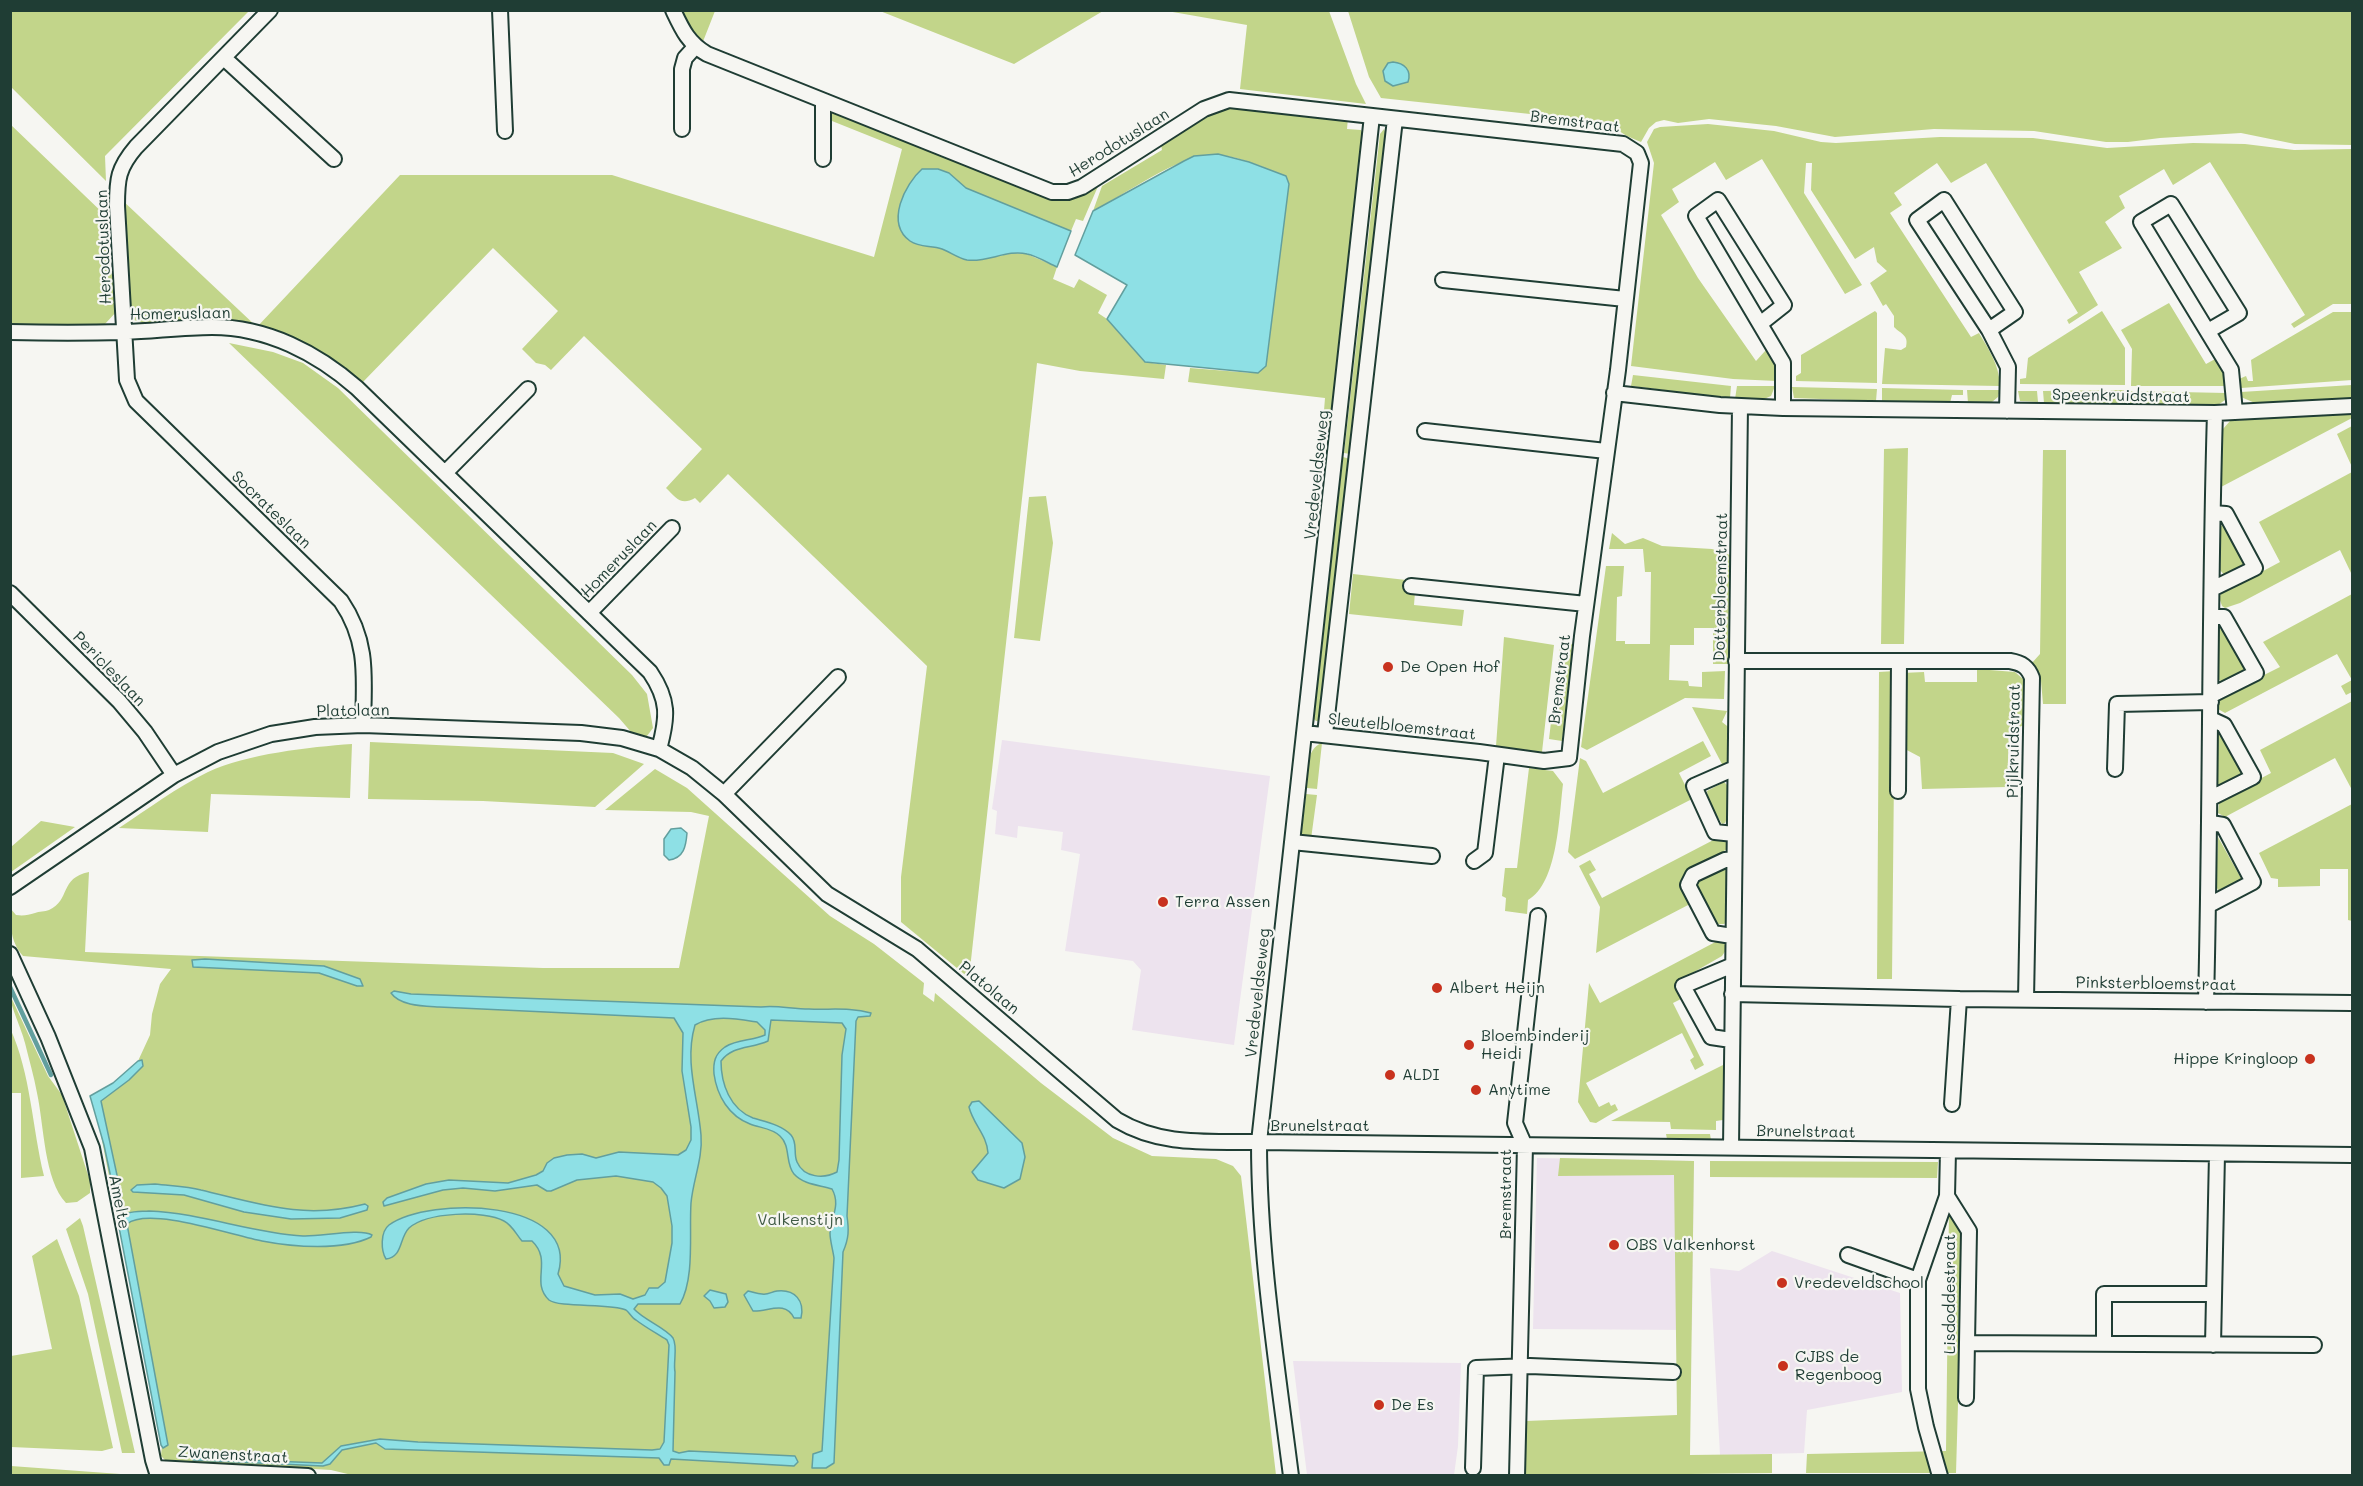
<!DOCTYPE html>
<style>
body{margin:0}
#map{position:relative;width:2363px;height:1486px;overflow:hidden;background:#f6f6f2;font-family:Mali,sans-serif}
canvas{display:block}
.frame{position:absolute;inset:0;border:12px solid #1f3d34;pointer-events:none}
</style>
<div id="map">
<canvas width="2363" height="1486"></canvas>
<div class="frame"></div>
</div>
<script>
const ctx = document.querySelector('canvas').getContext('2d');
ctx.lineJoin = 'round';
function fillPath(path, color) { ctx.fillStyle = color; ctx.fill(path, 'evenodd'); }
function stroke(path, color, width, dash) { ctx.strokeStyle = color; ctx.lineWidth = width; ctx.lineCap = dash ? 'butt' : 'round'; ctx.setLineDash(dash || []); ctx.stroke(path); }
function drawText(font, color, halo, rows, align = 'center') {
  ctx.font = font + ' Mali,sans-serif'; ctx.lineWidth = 4.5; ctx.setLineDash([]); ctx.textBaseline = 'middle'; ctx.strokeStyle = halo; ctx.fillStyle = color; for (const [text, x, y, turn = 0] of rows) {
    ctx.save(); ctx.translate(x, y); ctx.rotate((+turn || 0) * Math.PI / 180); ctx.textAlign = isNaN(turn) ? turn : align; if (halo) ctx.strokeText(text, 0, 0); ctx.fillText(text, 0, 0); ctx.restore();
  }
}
fillPath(new Path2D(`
 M1002,740L1270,776L1234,1045L1132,1030L1141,970L1133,961L1065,951L1080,854L1061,850L1063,832L1018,826L1017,838L995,834L997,811L992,809Z
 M1537,1158L1694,1161L1692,1330L1533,1329Z
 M1772,1251L1900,1293L1902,1392L1807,1410L1804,1453L1720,1455L1710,1268L1739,1271Z
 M1293,1361L1461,1363L1458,1446L1454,1475H1307Z`), '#ede3ee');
fillPath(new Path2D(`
 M10,11L11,10L249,11L105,156L106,181L11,87Z
 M681,11H715L702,44L691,31Z
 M880,11L1103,10V11L1014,64Z
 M1167,11H1329L1356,84L1366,104L1240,89L1247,25Z
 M1348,11H2352V145L2295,144L2241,133L2160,138L2128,142H2106L2034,131L1934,129L1835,137L1776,126L1709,119L1678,123L1664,120L1656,122L1649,128L1641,142C1630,137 1618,134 1614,123L1381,98L1369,77Z
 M1227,107L1348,118L1347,129L1361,130L1362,132L1330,424L1323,423L1325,398L1188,382L1190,368L1252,373L1266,366L1289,184L1286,176C1264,168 1242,157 1219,155C1185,150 1125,195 1093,211L1102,186L1162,150L1161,145L1219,110Z
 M833,113L1048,198C1068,200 1082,195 1099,184L1083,221L1076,219L1071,231L966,188L949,173L919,245L937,247L967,260H977L1014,253L1027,254L1057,267L1053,279L1074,288L1079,279L1107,295L1098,313L1107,319L1145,362L1166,365L1164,379L1080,371L1037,363L969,978L901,922V877L927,666L728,474L700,503L695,498C681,506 676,498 666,488L702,449L584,336L551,370L545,365L536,363L522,349L558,311L493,248L361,384L345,370L212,320L143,323L134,320L130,314L121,199L257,327L400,175H612L874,257L902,149L827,119Z
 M10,124L107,217L108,259L116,292L117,311L105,324L11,325Z
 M1708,124L1774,131L1821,142L1836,143L1940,137L2033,138L2107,148L2193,143L2245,144L2294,150L2352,149V304H2333L2294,328L2291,324L2305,315L2210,162L2173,185L2164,169L2119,196L2125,208L2105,222L2122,248L2079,272L2098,305L2069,324L2067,320L2078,313L1986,163L1951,183L1937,163L1894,193L1902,205L1890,213L1971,337L1979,333C1989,350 1999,364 2000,386L1882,384L1885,348L1901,350L1906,347C1909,335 1901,334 1894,327V316L1886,304L1883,306L1870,283L1887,271L1877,262L1874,247L1855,259L1811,190L1812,163H1806L1804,193L1862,285L1845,294L1762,159L1726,180L1715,162L1672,189L1679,202L1661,215L1698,278L1756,361L1766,350L1776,364L1777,381L1733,379L1631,366L1654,163L1647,142L1654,129L1660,127Z
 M1384,129L1386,134L1350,454L1344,453L1380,134Z
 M2169,303L2206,364L2217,358L2225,374L2226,386H2131L2132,349L2121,330Z
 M1875,311L1877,313V383L1796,381V376L1801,373V355Z
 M2102,311L2125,348V385L2020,384V379L2026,378L2028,358Z
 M2333,312H2352V380L2241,388L2239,379L2246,376L2248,381H2253L2251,360Z
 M229,343L273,352L303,363L338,388L632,675L647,694L653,728L647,736L638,740L619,718Z
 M1633,375L1731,386L1730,398L1631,386Z
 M2352,385V398L2255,403L2241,397V392Z
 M1737,386H1775L1771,396L1764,399H1735Z
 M1792,387L1877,389L1876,401L1794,398Z
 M1882,388L1963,390V395H1952L1950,403L1882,402Z
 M1967,390H2000L1998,397L1992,402L1968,403Z
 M2124,390L2125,403H2044L2043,391Z
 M2018,391H2037L2038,402L2020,401Z
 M2131,391L2226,393L2225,400L2218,405L2130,404Z
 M2352,413V418L2221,487L2223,429L2230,421Z
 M2352,426V467L2337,434Z
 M1908,448L1904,644H1881L1884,449Z
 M2043,450H2066V704H2043L2041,681L2031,664L2040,654Z
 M1343,457L1350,459L1320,721H1316L1314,719Z
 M2352,472V575L2340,550L2240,603L2225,608L2222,606L2219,597L2222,593L2280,562L2259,522Z
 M1046,496L1053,543L1040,641L1014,638L1029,497Z
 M2225,523L2246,567L2226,577L2220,570L2221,526Z
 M1612,533L1625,544L1643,538L1662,546L1712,549L1730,555L1728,664H1713V628H1694V645H1670L1669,680L1688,681L1689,686L1702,687V672L1725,671L1724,699L1685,698L1587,750L1581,747L1606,566H1624L1622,596L1617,597L1616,641H1625V644H1650L1651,572H1645L1643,549H1609Z
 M1353,574L1406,580L1405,590L1415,592L1414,605L1464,610L1462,626L1349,614Z
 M2352,594V692L2346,695L2341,686L2352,680L2337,654L2225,713L2218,709L2217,704L2220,697L2280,667L2263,642Z
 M2223,628L2245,668L2243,674L2224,683L2218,679L2219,630Z
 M1504,637L1554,645L1542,752L1496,746Z
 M1561,638L1568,640L1575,648L1562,741L1549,739Z
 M1977,669L2015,672L2023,679L2024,725L2009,732L2007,787L1922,789L1920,757L1903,748L1902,673L1924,672L1925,682H1977Z
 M1895,671L1892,979H1877L1879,672Z
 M2352,701V790L2335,758L2225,817L2218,813L2219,803L2222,799L2271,773L2260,750Z
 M1692,707L1727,711L1722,722L1731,729L1728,765L1723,766Z
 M2221,732L2242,775L2241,779L2222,786L2218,784L2217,780L2218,734Z
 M1703,741L1711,756L1679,773L1692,799L1575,859L1568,852L1580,758L1586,761L1603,793Z
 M370,742L613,753L644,764L595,807L483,801L368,799Z
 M1322,743L1317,789L1307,788C1308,773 1305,749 1322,743Z
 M352,744L350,798L211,794L208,832L119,828C148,809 177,787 208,772C246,754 310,747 352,744Z
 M1529,768L1553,771L1563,784C1559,816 1558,883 1528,900L1527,914L1505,911L1506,898L1502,896L1505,868H1517Z
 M655,769L687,788L830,916L874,944L924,983L923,994L934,1002L935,993L1041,1083L1113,1138L1152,1156L1216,1159L1233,1166L1241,1176L1276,1475L356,1476L331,1470L165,1460L161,1456L162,1445L95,1105L141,1060L138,1061L150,1035L152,1014L160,984L171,969L23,956C10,941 11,927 10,908L16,915C24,916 28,915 35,913C39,911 45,912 49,910C71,900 59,878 89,872L85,952L543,968H679L709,816L691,812L605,810ZM205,959L324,966L341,972L193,960ZM193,1459L322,1463L323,1466L193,1460Z
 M1724,782L1728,786L1727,818L1725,823L1722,824L1708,800L1707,791Z
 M1306,794L1317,795L1311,839L1301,837Z
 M2352,804V921L2348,920V869H2320V886L2278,887V879L2271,878L2259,853Z
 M41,821L75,827L11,872V847Z
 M1723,835L1728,838L1730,844L1727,849L1684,877L1681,884L1690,904L1596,953L1600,907L1579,866L1590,860L1596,870L1589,874L1602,898Z
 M2218,837L2242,880L2221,891L2218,890L2216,886Z
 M1723,867L1728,872L1727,922L1724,924H1716L1696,888C1696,873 1712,872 1723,867Z
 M1721,939L1725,941L1726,950L1722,956L1675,983L1683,998L1673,1003L1704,1065L1695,1070L1690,1060L1694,1057L1682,1033L1586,1083L1599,1107L1609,1102L1611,1106L1615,1104L1618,1110L1596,1123L1590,1122L1578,1102L1589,983L1600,1003Z
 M10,995L48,1076L62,1095L90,1181V1193L77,1202L66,1203C44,1180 44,1125 37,1093C34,1076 29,1060 25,1043C22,1030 10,1005 10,995Z
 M10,1028C31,1074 32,1127 44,1176L21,1178V1093H11Z
 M1723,1065V1120L1716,1121V1130L1671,1129L1670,1122L1611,1121Z
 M1666,1134H1710L1711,1140L1667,1139Z
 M1560,1158L1694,1161L1690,1455L1772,1454V1473L1526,1476V1421L1677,1415L1674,1175L1558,1176Z
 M1710,1161L1938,1162L1937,1178L1710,1177Z
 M1949,1211L1963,1229L1956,1473H1806L1807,1454L1946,1451Z
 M80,1218L83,1226L135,1453H122L88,1294L66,1229Z
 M57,1239L79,1296L113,1448L102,1451L11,1447V1356L52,1349L32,1256Z
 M10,1466H11L134,1475H11Z`), '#c2d58a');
const water = new Path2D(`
 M1393,62C1404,63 1412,70 1408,82L1393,86L1385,81L1383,71L1388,63Z
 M1218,154L1249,162L1286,176L1289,184L1266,366L1258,373L1145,362L1107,319L1127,285L1075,255L1093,211L1184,161L1194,156Z
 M922,169H938L949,173L966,188L1071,231L1057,267C1048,263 1037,256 1027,254C1007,249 987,263 967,260C958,258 950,252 942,249C931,245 920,248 910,241C885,223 905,184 922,169Z
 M681,828L687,833C686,846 684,858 669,860L664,855V839L671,829Z
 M205,959L324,966L360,979L363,986H357L319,973L193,967L192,960Z
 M394,991L411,994L761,1007C777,1005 792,1009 809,1009C830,1010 850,1007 871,1013L870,1016L858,1017L856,1021L847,1216C849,1230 849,1238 843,1252L834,1463L826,1468H812L813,1454L822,1451L834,1258C833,1250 830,1241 830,1233C831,1217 841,1205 832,1189C820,1185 804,1185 794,1174C785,1164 791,1146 780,1136C772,1128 760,1128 750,1124C729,1116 717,1096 714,1074C713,1062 715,1054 725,1047C738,1039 752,1041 765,1035V1030L757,1022C738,1019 713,1014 695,1025C684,1062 698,1097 701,1135C703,1158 693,1180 691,1203C689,1233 695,1278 680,1304H638L634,1309C644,1320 666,1328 673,1338C678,1347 673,1362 675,1372L673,1451L679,1453L689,1451L795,1456L798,1462L794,1466L671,1459L669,1465H664L659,1458L385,1449L376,1443L342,1450L330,1464L323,1466L193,1460V1458L322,1463L341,1446L380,1439L418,1442L652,1450L660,1449L664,1442L669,1345L667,1340C656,1333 645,1327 636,1320C632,1318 629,1312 626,1310C611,1303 559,1308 549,1300C530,1282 553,1261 532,1241H522C516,1234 512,1225 504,1221C484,1210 427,1212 409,1228C399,1238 403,1257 386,1259C381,1251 380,1232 389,1225C429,1196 581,1198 558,1274L564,1286L595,1295L620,1294L633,1299L645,1295L649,1288H658L665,1282L672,1243V1226L667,1196L661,1188L653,1182L616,1176L577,1180L551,1191H547L537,1185L495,1191L463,1188L443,1190L384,1206L383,1202L387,1198L426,1184L449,1180L508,1183L536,1175L543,1171L547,1163L554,1158L567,1155L582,1154L596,1158L619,1152L678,1155L686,1150L691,1140V1127L682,1071L683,1033L674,1018L439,1007C424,1006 400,1006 391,993ZM771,1020L842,1023L846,1029L842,1055L839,1160L837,1172C824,1179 804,1178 797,1162C793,1153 798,1143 791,1135C782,1125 766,1122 753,1118C730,1109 721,1084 721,1061C733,1045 751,1049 768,1041Z
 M142,1060L143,1066L129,1080L101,1101L120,1189V1192H114L104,1145L90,1096L113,1083L138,1061Z
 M979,1101L1022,1143L1025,1157L1020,1179L1004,1188L978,1180L972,1172L988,1153C987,1135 973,1124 969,1107L972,1102Z
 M155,1184C171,1186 186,1186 201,1190C260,1204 304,1220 365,1204L368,1206L367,1210L340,1218L291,1219L244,1212L184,1195L133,1192L131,1190L137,1185Z
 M149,1211C202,1213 251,1233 303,1236C320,1237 360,1228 372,1235L371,1237C343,1251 293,1247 262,1241C234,1236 149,1206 127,1224L168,1445L163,1448L161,1445L118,1222C124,1210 137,1212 149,1211Z
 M710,1290L726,1294L728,1302L725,1307L714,1308L710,1301L704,1296Z
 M748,1291C753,1292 757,1294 762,1294C768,1295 771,1292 777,1291C795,1289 805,1301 801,1318H794C785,1300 768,1312 753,1311L744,1295Z`);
fillPath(water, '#8ee0e5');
stroke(water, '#629f9e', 1.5);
stroke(new Path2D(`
 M10,987L51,1075`), '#629f9e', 4.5);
const minor = new Path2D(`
 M270,10L136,147C118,168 117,179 117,206L127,380L136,401L341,601C369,642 364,678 363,725
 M500,10L505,131
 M673,10C682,29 688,43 707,54L1052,192H1068L1082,187L1204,109L1229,100L1623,144L1637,153L1641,163L1618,370L1582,636L1569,758L1544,761L1479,752L1304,733
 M224,58L334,159
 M682,129V69L685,58L695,47
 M823,159V101
 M1443,280L1625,299
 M1760,324L1784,305L1718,200L1696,216L1783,363V408
 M1989,330L1917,220L1944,200L2015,312L1989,330L2008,367L2007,411
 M2208,331L2239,313L2171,204L2141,222L2231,370L2235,412
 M10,332C49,333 87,333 125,332C154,331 183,327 212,327C267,327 317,353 357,388L650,672C669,700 668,717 659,749
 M1614,393L1720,405L1783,408L2215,413L2352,406
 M1425,431L1606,451
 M445,473L528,389
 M1411,586L1586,604
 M2212,589L2255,568L2226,514L2213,513
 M10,593L119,701L145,732L174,775
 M589,613L672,528
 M1736,661H2010C2022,663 2028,667 2032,678L2026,999
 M2210,696L2256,673L2224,617H2213
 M2211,719L2224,725L2253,777L2211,798
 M1325,734L1395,119
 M2115,769L2117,704L2211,702
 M1898,791L1899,661
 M724,794L838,677
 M1734,834L1715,832L1694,786L1735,768
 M1292,842L1432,856
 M1474,861L1485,853L1497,755
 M10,887L174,775L218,752L271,734L315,727L363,725L581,733L622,738L659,749L692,768L724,794L827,894L917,949L1117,1120C1162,1147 1209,1141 1259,1142L2352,1155
 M2209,905L2253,882L2223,825L2211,823
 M1732,936L1713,933L1688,885L1693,875L1725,860L1734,859
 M10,954L48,1037L92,1148L153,1460L158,1476
 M1732,994L1959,999L2352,1003
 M2206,1002C2211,806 2209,609 2215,413
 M1731,1040L1711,1037L1683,986L1733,965
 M1952,1104L1959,999
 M1731,1147L1740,406
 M1947,1196L1969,1231L1966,1398
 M1848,1255L1918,1280
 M2104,1342V1294H2214
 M1968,1343L2314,1345
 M2213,1345L2217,1154
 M156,1468L308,1476
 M1473,1468L1476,1368L1530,1366L1673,1372
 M1291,1476C1277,1365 1259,1254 1259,1142L1372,116
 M1517,1476L1525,1146L1515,1123L1538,916
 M1940,1476L1926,1427L1918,1389V1280L1947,1196L1948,1151`);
stroke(minor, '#1f3d34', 18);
stroke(minor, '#f6f6f2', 14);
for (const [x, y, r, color] of [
 [1388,667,6,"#c8321e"],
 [1163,902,6,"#c8321e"],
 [1437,988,6,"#c8321e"],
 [1469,1045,6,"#c8321e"],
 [2310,1059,6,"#c8321e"],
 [1390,1075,6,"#c8321e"],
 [1476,1090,6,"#c8321e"],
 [1614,1245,6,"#c8321e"],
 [1782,1283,6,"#c8321e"],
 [1783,1366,6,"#c8321e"],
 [1379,1405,6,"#c8321e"]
]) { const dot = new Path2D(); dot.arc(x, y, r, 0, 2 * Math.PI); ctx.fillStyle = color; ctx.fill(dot); stroke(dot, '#f6f6f2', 2); }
drawText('16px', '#1f3d34', '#f6f6f2', [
 ["Bremstraat",1575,122,7],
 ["Herodotuslaan",1119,143,-32],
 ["Herodotuslaan",104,247,-92],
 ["Homeruslaan",180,314,-1],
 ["Speenkruidstraat",2121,396,1],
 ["Vredeveldseweg",1317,475,-84],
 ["Socrateslaan",271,510,44],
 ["Homeruslaan",619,559,-46],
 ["Dotterbloemstraat",1721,587,-89],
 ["Pericleslaan",109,669,46],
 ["Bremstraat",1560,679,-83],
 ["Platolaan",353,711,-1],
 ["Sleutelbloemstraat",1402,727,6],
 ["Pijlkruidstraat",2014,741,-89],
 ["Pinksterbloemstraat",2156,984,1],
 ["Platolaan",989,988,40],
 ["Vredeveldseweg",1258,993,-84],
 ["Brunelstraat",1320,1126],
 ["Brunelstraat",1806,1132,1],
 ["Bremstraat",1506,1194,-90],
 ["Amelte",119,1202,79],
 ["Lisdoddestraat",1950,1294,-90],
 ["Zwanenstraat",233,1455,3]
]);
drawText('16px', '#1f3d34', '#f6f6f2', [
 ["De Open Hof",1400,667],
 ["Terra Assen",1175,902],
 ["Albert Heijn",1449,988],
 ["Bloembinderij",1481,1036],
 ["Heidi",1481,1054],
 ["Hippe Kringloop",2298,1059,"right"],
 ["ALDI",1402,1075],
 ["Anytime",1488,1090],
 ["OBS Valkenhorst",1626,1245],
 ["Vredeveldschool",1794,1283],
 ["CJBS de",1795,1357],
 ["Regenboog",1795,1375],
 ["De Es",1391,1405]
], 'left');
drawText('16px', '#405b45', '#f6f6f2', [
 ["Valkenstijn",800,1220]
]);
</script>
